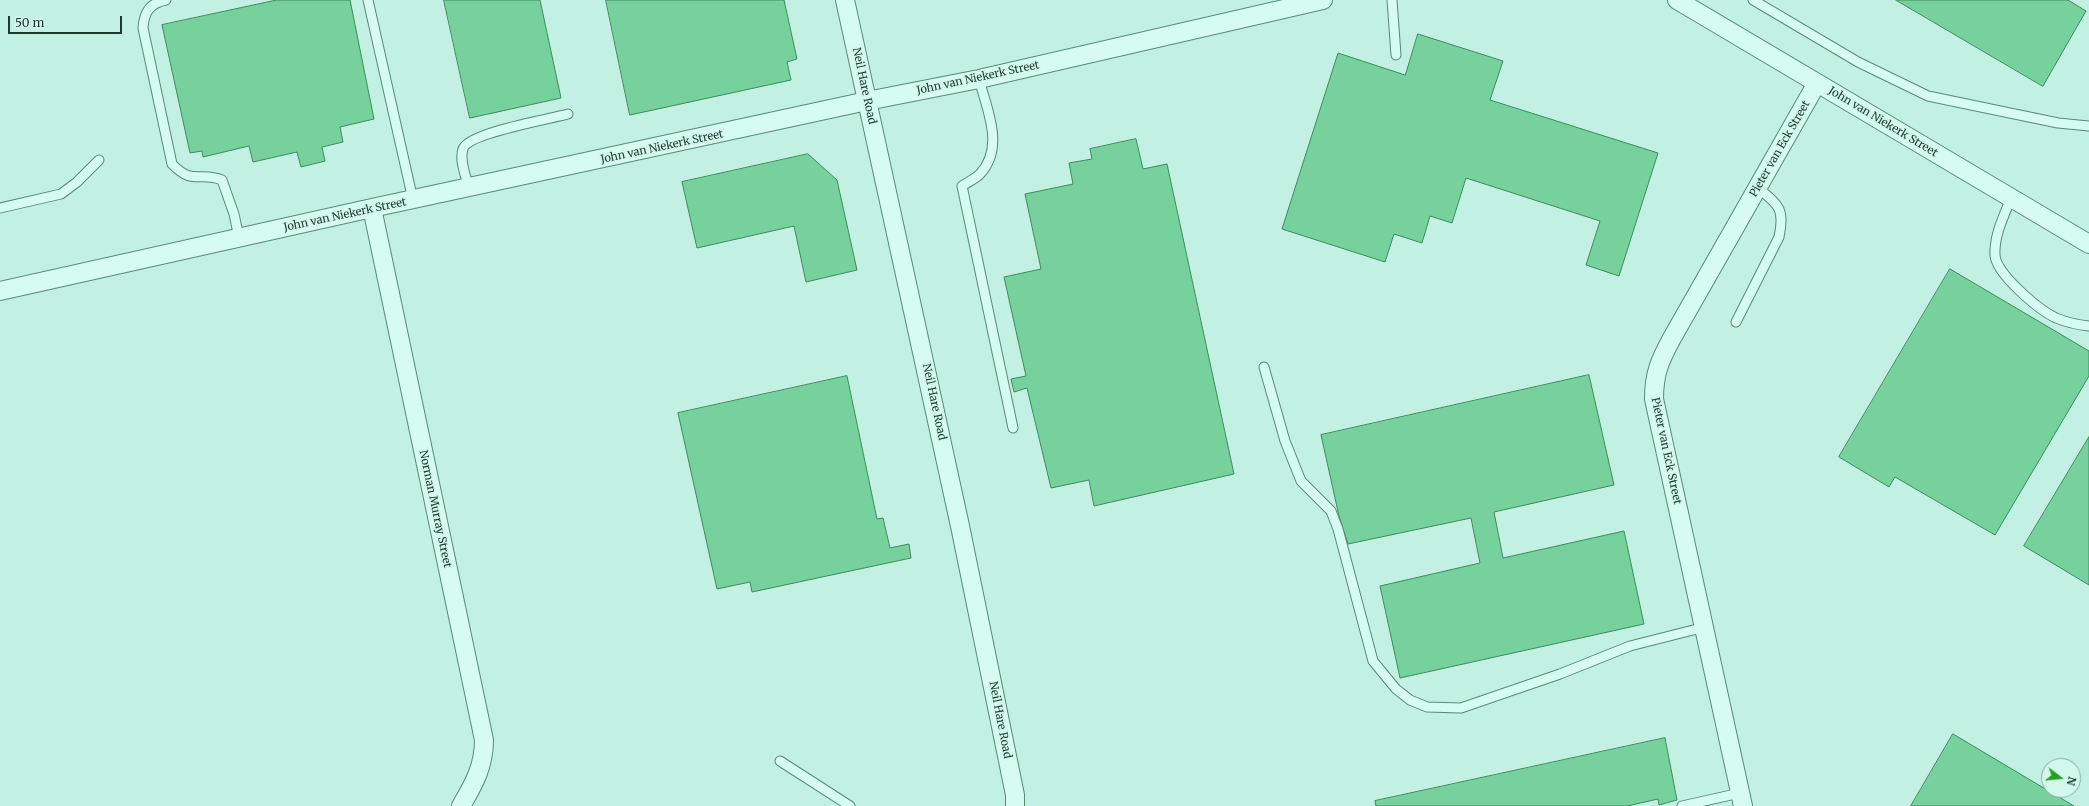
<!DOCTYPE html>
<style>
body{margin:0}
#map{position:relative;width:2089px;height:806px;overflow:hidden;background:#c2f0e3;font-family:Merriweather,serif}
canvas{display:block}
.north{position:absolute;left:2041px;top:758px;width:40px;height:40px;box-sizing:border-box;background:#d2f7ed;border:1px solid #8aaca0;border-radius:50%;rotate:106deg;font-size:11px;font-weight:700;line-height:16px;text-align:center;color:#1d3b2c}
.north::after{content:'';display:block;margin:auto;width:14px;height:18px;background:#259e25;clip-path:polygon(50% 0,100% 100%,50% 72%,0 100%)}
.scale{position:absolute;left:8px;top:16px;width:114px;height:18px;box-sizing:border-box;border:2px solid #1d3b2c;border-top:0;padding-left:5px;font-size:12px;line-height:14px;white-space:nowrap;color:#1d3b2c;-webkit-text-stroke:3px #d2f7ed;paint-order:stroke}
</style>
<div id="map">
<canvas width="2089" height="806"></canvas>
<div class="north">N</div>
<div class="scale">50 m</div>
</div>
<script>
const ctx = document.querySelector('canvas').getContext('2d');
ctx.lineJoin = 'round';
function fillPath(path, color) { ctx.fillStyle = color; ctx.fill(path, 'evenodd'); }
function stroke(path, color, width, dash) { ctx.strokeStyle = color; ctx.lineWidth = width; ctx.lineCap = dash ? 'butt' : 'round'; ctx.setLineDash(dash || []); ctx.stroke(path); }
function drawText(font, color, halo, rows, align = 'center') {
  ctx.font = font + ' Merriweather,serif'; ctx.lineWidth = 3.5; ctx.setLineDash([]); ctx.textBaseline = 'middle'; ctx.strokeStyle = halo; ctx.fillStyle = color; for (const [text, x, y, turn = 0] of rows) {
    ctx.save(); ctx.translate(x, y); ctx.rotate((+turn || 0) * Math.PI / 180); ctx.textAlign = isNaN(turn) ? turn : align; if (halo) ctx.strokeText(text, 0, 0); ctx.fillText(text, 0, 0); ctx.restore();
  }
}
const building = new Path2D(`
 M277,0H350L374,119L340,127L343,142L322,147L325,161L301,167L297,152L253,162L249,146L203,157L202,151L190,153L162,25Z
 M444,0H540L561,98L470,118Z
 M606,0H784L797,59L787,62L791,80L630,115Z
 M1896,0H2068L2086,11L2043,86Z
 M1418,34L1503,61L1490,100L1658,153L1619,276L1586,265L1600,221L1466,178L1452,223L1430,216L1422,243L1394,234L1385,262L1282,229L1338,53L1405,75Z
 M1136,139L1143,169L1167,164L1234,474L1094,506L1089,480L1051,488L1027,388L1014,392L1011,379L1026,376L1004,277L1041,269L1025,194L1073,184L1069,163L1092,159L1090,149Z
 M808,154L837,180L857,270L806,282L794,226L697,248L682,182Z
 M1950,269L2089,351V376L1995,535L1895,477L1889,487L1839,457Z
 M1589,375L1614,485L1494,512L1503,558L1624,531L1644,624L1400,678L1380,586L1480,563L1471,518L1348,544L1339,516L1321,435Z
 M847,376L877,519L883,518L890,548L909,544L911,558L752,592L750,582L717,589L678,413Z
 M2089,437V585L2024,546Z
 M1953,734L2074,806H1911Z
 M1665,738L1677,800L1659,805L1658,799L1627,806H1376L1375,801Z`);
fillPath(building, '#76d19d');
stroke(building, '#3d8c5d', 1);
const service = new Path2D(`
 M166,0C150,3 144,12 143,28L172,164C193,186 200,171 222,180L234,214L239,238
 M368,0L413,200
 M1392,0L1396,55
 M1753,0L1858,62L1928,96L2058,123L2089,126
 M979,79C987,110 1005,147 980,174C975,179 968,182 962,186L1013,428
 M469,188C466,177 459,160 463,149C467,133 550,119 568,114
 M2011,198C2004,216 1994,235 1995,255C1996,274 2039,310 2056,318C2066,322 2078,325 2089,326
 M0,208L61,194L77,182L99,160
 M1736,322L1779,237C1785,209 1779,205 1758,188
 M1264,367L1285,441L1301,481L1331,511L1338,529L1373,661L1396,689L1410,700L1427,707L1461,708L1560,674L1630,646L1705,627
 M780,761L850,806
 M1682,806L1740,793`);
const minor = new Path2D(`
 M845,0L960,526L1015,795V806
 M1677,0L2089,244
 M372,208L484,740C484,766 474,784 461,806
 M0,291L372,208L867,101L979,79L1323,0
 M1743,806L1654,399C1654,373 1660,360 1672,338L1817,83`);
stroke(service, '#588b74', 11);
stroke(minor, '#588b74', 20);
stroke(service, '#d6fbf0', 9);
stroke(minor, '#d6fbf0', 18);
drawText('11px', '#1d3b2c', '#d2f7ed', [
 ["John van Niekerk Street",978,78,-12],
 ["Neil Hare Road",864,86,78],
 ["John van Niekerk Street",1883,122,31],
 ["John van Niekerk Street",662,147,-12],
 ["Pieter van Eck Street",1780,149,-60],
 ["John van Niekerk Street",345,215,-12],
 ["Neil Hare Road",934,402,78],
 ["Pieter van Eck Street",1666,451,78],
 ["Norman Murray Street",435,509,78],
 ["Neil Hare Road",1000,720,79]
]);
</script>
